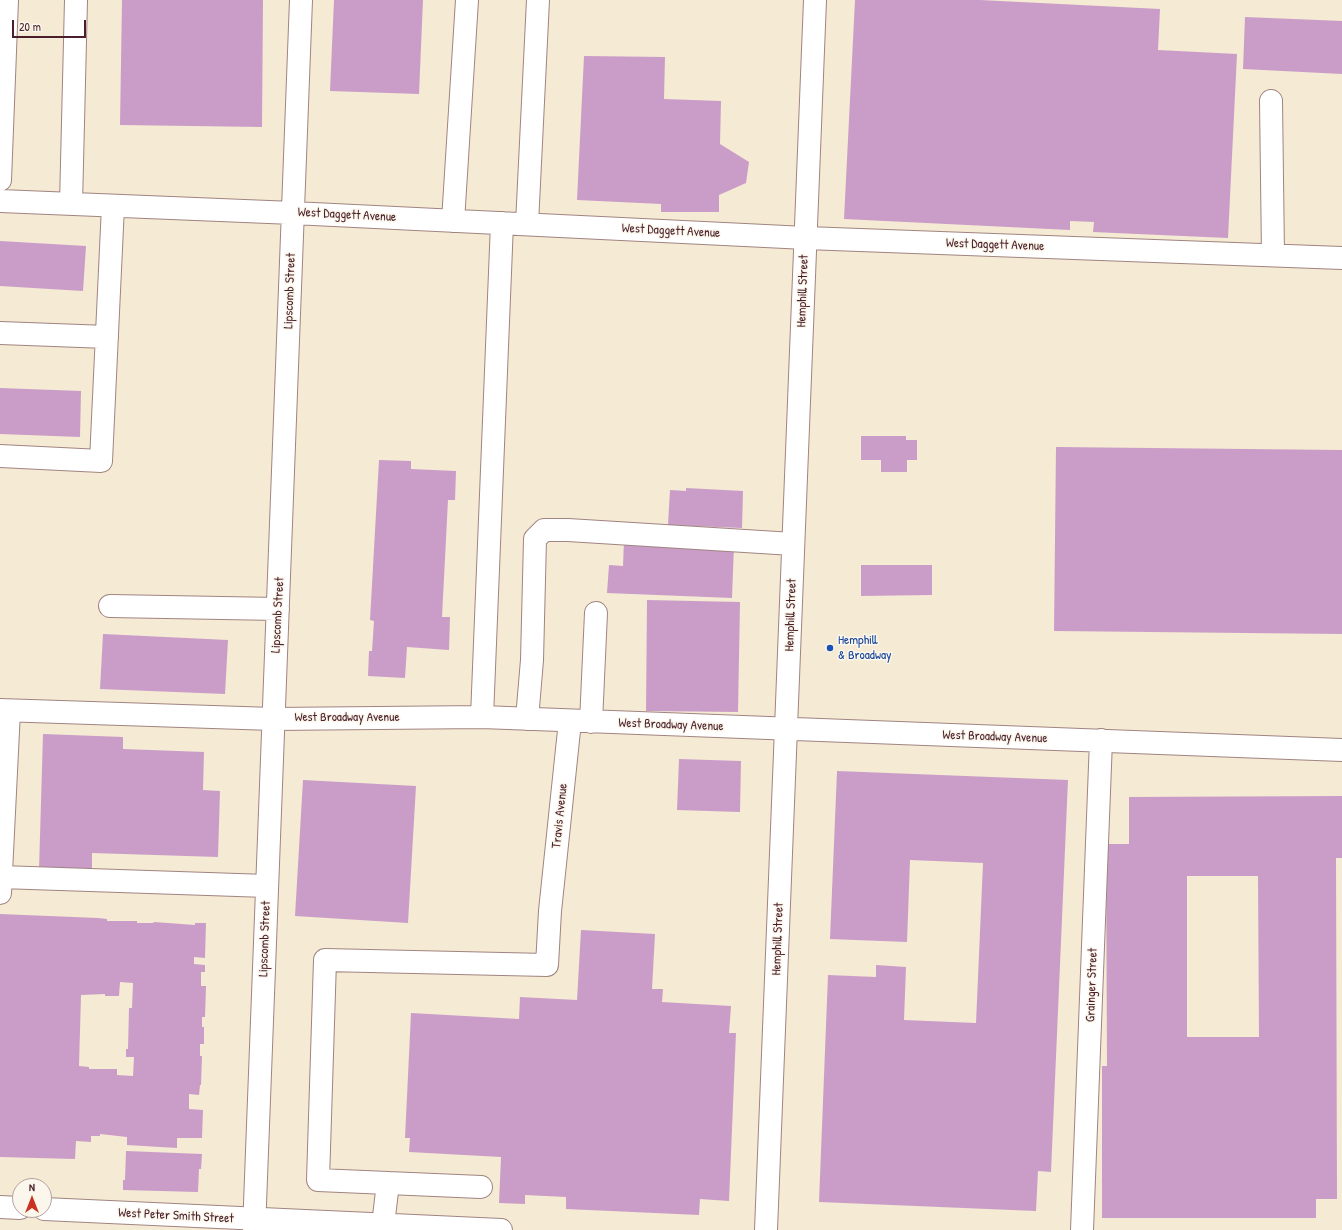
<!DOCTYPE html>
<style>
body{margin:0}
#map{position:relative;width:1342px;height:1230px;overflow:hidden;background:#f5ead4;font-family:"Patrick Hand",sans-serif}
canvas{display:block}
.north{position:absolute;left:12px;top:1178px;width:40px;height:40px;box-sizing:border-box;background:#fbf7ec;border:1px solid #b4a19f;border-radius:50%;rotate:0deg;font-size:11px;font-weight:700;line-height:16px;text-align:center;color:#4a1f2b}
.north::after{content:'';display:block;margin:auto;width:14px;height:18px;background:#c8321e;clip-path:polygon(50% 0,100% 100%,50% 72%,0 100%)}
.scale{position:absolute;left:12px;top:20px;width:74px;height:18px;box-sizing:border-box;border:2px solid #4a1f2b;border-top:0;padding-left:5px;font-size:12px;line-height:14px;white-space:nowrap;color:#4a1f2b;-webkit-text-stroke:3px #fbf7ec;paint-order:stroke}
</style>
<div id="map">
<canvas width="1342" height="1230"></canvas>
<div class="north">N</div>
<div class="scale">20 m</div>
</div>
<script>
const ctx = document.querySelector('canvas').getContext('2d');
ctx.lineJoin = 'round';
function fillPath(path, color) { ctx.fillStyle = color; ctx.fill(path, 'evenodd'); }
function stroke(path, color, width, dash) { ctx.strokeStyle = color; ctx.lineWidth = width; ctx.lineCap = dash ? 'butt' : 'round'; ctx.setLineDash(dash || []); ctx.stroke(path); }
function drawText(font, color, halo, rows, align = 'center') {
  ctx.font = font + ' "Patrick Hand",sans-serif'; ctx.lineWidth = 3; ctx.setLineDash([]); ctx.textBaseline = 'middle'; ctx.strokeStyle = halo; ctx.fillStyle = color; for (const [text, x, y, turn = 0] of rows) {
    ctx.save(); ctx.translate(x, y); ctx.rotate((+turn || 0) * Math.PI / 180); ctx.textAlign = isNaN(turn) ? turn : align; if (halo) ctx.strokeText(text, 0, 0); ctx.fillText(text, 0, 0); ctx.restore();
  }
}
fillPath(new Path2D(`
 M122,0H263L262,127L120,125Z
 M334,0H423L419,94L330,91Z
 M855,0H980L1160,9L1158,50L1237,54L1228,238L1093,232L1094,222L1070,221V230L844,219Z
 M1245,17L1342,21V74L1243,69Z
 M584,56L665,57L664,99L721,101L720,144L749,162L746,183L719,195V212H661V204L577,200Z
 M0,241L86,246L83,291L0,286Z
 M0,388L81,391L80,437L0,434Z
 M861,436H906V440H917V460H907V472H881V460H861Z
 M1056,447L1342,450V634L1054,631Z
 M379,460L411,461V469L456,471L455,500H448L442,617H450L449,650L407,647L405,678L368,676L369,651H372L374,621L370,620Z
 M686,488L743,491L742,528L668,525L670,490L686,491Z
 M624,540L734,545L732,598L607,593L609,565L623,566Z
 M861,565H932V595L861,596Z
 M647,600L740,602L738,712L646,711Z
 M103,634L228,640L225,694L100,689Z
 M43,734L123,737V749L204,752L203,790L220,791L218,857L92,853V872L39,870Z
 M679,759L741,761L740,812L677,810Z
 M837,771L1068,780L1051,1172L1038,1171L1036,1211L819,1202L828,975L876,977V965L906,967L904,1020L976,1023L983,863L910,860L907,942L830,939Z
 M303,780L416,786L408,923L295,916Z
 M1342,796V858H1336L1337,1199H1316V1218H1102V1066H1107L1106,844H1129V797ZM1187,876H1258L1259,1037H1187Z
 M0,914L98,918L107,919V921H137V923H153L154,922L195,925V923H206L205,958L194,957V964L205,965V972H201V986H206L205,1017H202V1027H204V1044H200V1056H202L201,1085H200L199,1095L189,1094V1109L203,1110L202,1138H177V1148L127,1145V1137L100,1134V1136H91V1142L76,1141L75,1159L0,1157ZM120,982L133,983L132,1008H129L128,1049H126V1057H134L133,1076L117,1075V1069H89V1067L79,1066L81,995L105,994V996H119Z
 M581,930L655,934L652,989H663L662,1002L731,1006L729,1033H736L729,1201L700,1199L699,1215L566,1209V1197L525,1195V1204L499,1203L501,1157L409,1152L410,1138H405L411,1013L519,1019L520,997L577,1000Z
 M126,1151L202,1154L201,1169H199L198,1192L123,1190V1180H125Z`), '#ca9dc8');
const minor = new Path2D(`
 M1271,101L1273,255
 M0,180L7,0
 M0,201L293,213L806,238L1342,258
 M71,204L76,0
 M453,221L467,0
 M527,224L538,0
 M0,333L107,337
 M0,456L101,461L113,206
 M110,606L278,609
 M0,710L273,719L482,717L1342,750
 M482,717L502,223
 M527,719L532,660L535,539L544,530H568L793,544
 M591,722L596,613
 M1,877L267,886
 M0,893L9,711
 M481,1187L318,1180L325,960L547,965L550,911L570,721
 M0,1207L20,1208
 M44,1209L501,1230
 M383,1225L388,1183
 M254,1230L301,0
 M766,1230L815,0
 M1082,1230L1101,740`);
stroke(minor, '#a08480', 24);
stroke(minor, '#fff', 22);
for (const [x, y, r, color] of [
 [830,648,4,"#1a4fb4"]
]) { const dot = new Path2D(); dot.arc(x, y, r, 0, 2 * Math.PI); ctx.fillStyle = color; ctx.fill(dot); stroke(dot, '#fbf7ec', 1.5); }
drawText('13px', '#4a1f2b', '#fbf7ec', [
 ["West Daggett Avenue",347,215,3],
 ["West Daggett Avenue",671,231,3],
 ["West Daggett Avenue",995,245,2],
 ["Lipscomb Street",290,291,-88],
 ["Hemphill Street",803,291,-88],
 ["Lipscomb Street",278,615,-87],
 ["Hemphill Street",791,615,-88],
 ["West Broadway Avenue",347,718],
 ["West Broadway Avenue",671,725,2],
 ["West Broadway Avenue",995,737,2],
 ["Travis Avenue",560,816,-84],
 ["Lipscomb Street",265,939,-88],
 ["Hemphill Street",778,939,-88],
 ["Grainger Street",1092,985,-88],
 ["West Peter Smith Street",176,1216,3]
]);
drawText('13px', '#164399', '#fbf7ec', [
 ["Hemphill",838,641],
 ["& Broadway",838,656]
], 'left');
</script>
